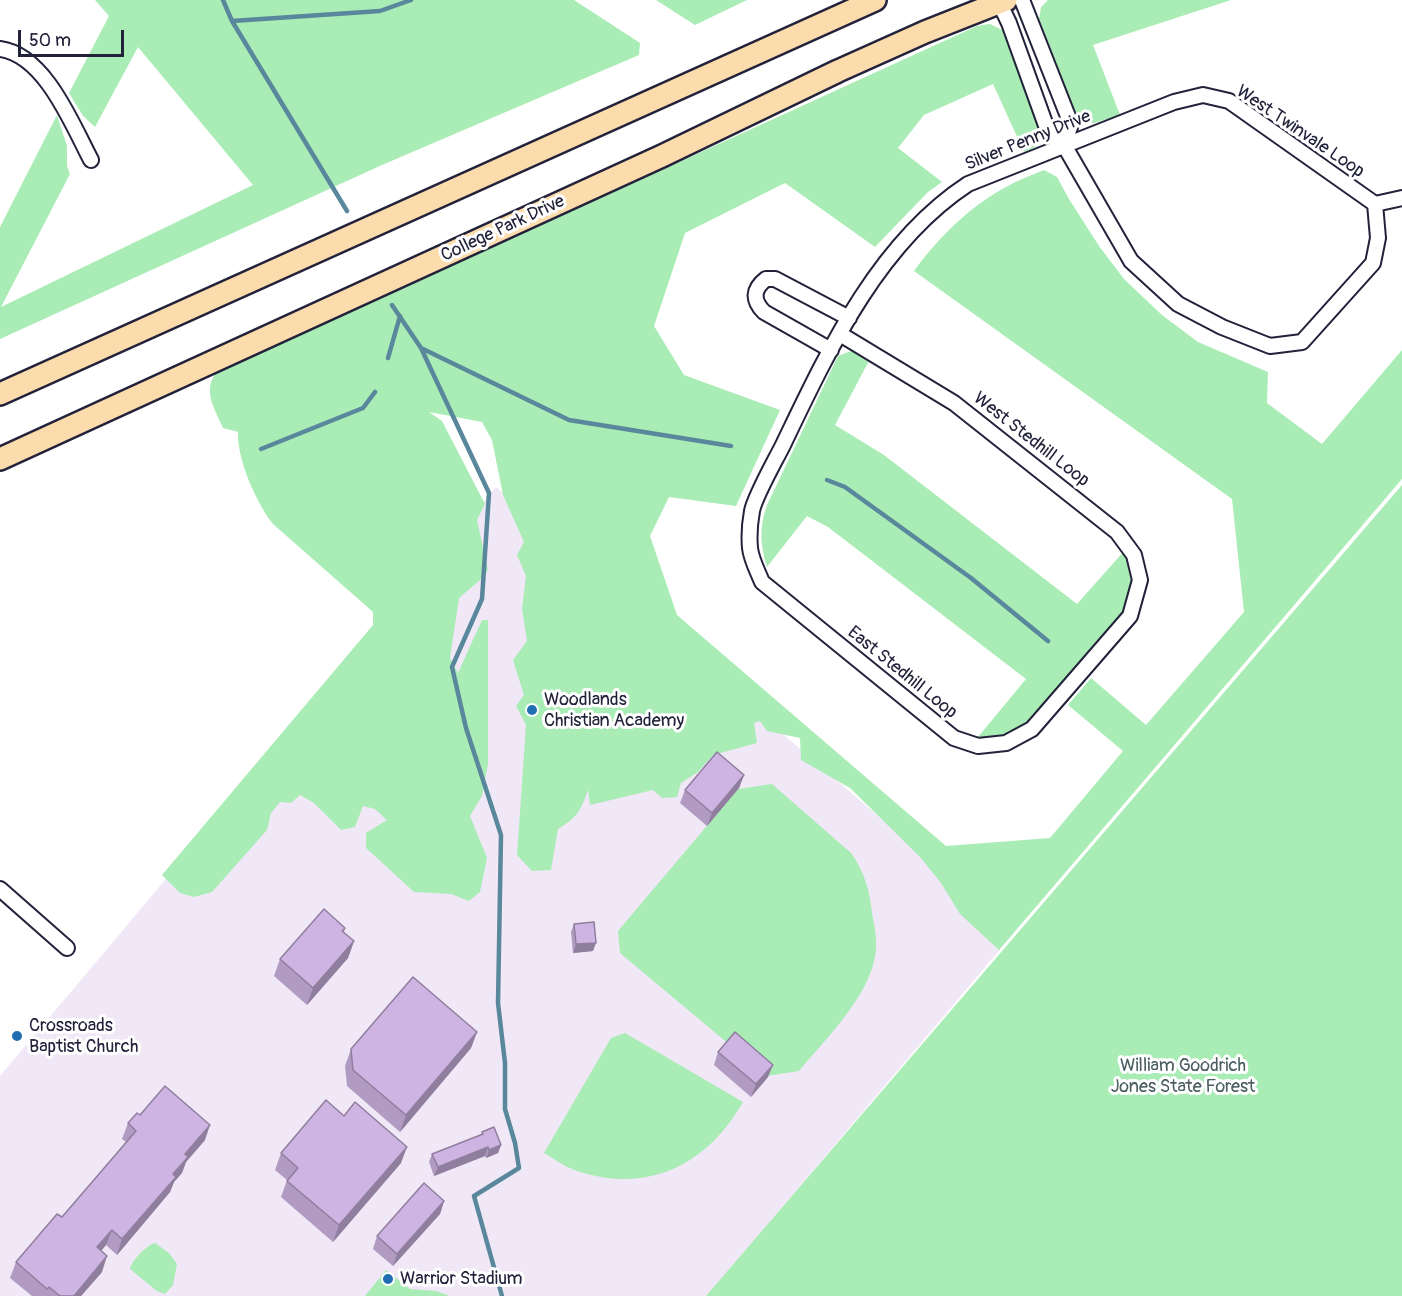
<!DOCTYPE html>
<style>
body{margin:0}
#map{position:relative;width:1402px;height:1296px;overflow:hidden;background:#fff;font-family:Pangolin,sans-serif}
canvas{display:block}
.scale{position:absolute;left:18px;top:30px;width:106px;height:27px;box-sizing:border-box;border:3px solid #22223b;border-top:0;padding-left:8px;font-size:18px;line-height:21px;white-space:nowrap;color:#22223b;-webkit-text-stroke:4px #fff;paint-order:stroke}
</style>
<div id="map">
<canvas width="1402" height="1296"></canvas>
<div class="scale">50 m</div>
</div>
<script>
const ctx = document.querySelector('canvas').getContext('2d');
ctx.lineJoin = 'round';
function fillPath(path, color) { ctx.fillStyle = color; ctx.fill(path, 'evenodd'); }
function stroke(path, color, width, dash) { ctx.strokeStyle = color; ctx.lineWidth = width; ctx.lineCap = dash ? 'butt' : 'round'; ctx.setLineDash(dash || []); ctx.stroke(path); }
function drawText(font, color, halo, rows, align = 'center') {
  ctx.font = font + ' Pangolin,sans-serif'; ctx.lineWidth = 6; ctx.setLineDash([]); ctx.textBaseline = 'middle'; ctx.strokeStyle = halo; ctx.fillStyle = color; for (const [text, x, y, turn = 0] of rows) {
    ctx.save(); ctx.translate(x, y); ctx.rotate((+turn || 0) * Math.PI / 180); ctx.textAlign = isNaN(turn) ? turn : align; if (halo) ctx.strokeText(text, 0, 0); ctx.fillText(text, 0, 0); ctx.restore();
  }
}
fillPath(new Path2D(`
 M496,487L1014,933L707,1296H0V1076Z`), '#f0e8f6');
fillPath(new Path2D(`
 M95,0H574L640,43L639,55L382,165L0,339V227L57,115L67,146V166L70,174L1,307L253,185L138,47L95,127L83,116L69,93L109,16Z
 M656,0H747L695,25Z
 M1048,0H1231L1093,45L1120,115L1094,123H1087L1076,113L1039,19L1041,7Z
 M990,24L1002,30L1006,36L1044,131C1042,145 1036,147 1024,152L993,84L924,115L898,148L942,182L928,192L875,247L785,183L685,233L654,326L684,375L780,410L736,506L669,497L650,536L677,615L946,846L1050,838L1123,751L1068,705L1091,678L1146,725L1244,612L1232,499L914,271C938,238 970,206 1006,187C1018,180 1032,175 1044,170L1057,177L1069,199L1099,246L1124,279L1162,315L1198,342L1268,372L1267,403L1322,444L1402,350V479L999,950L960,914L941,883L920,857L850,788L801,760L800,738L767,731L760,721L754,723L757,743L713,755L698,772L681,783L677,797L662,798L653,790L590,805L588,790C581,810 577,818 558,829L551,870L532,871L517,855L526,725L516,706L524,695L513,660L527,641L522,609L526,576L517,555L524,542L503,495L492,440L482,422L429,412L442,421L485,504L477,520L488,570L480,580L459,598L450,658L458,673L482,620H488V764L482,796L470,816L487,858L480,892L469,901L451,894L414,892L366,848V833L387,820L375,809L363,806L355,827L341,830L314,803L300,795L291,803L280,802L271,813L267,830L212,892L194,897L180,893L162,875L373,625V612L273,524C256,502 237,460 238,432L223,428C215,409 203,393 215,374L977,26Z
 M851,351L858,352L870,359L835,425L884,455L1077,604L1125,550L1135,575L1133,593L1123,616L1028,725C1011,735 998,740 978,737L1026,679L828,527L807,516L767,567C760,544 759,528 767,505L838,356Z
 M1402,485V1296H706Z
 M772,784L851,853C864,871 870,891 872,913C874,924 877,938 876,949C873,993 826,1038 799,1071L767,1076L620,953L618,931L738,789Z
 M625,1033L743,1102C706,1167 644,1196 572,1169C562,1165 553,1158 544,1153L611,1038Z
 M155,1243L169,1253L177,1264L173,1285L165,1294L157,1291L130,1269C131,1261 147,1245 155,1243Z
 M386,1270L410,1289L436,1291L450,1296H365Z`), '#aaecb5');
stroke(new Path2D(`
 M223,0L232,21L347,211
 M232,21L380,11L411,0
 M392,305L421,348L569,420L731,446
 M421,348L489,493L482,599L452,667L466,728L501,835L498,1003L505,1063V1109L515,1143L519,1168L474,1196L502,1296
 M388,358L400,316
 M261,449L363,408L375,392
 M827,480L845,487L971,578L1048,641`), '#59879c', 4.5);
const minor = new Path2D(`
 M998,0L1009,23L1049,134L1064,145L1131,261L1178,304L1222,327L1270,346L1302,342L1373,263L1378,238L1375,204
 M1022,0L1071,124L1064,145
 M0,49C45,55 72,124 91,160
 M1375,204L1402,198
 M840,334L954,403L1117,532L1134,555L1140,580L1130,616L1032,729L1006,743L978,746L954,738L762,582C758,572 751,559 750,548C749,537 750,522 752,511C755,496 775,461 783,445C828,351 878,243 968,184L1174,102L1203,95L1229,101L1375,204
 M831,350L764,312C752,300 753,289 766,279H775L849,318
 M0,889L67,948`);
const primary = new Path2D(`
 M0,394L875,0
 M0,459L662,156L838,71L925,32L1006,0`);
stroke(minor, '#22223b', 18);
stroke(primary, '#22223b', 26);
stroke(minor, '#fff', 14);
stroke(primary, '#fcdcac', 21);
fillPath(new Path2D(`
 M744,775L739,788L707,826L680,803L685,790Z
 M574,924L593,951L573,953L571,932Z
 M345,928L344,933L354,941L348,958L307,1005L274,976L280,959Z
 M477,1032L471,1048L400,1132L347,1086L345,1066L351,1049Z
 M718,1052L768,1077L751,1097L714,1065Z
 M140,1115L205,1140L186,1162L182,1173L174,1182L170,1192L117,1255L106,1245L101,1251L102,1272L81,1296H32L10,1278L16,1262L62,1217L126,1142L122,1139L128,1123Z
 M482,1132L501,1145L498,1153L486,1158L485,1156L434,1176L429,1162L432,1154L481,1135Z
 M281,1153L401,1163L333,1242L281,1197L287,1180L275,1170Z
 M444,1201L440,1214L393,1266L373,1249L377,1236Z`), '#b19bc2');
fillPath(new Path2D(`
 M744,775L739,788L707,826L712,813Z
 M354,941L348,958L307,1005L313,988Z
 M596,943L593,951L573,953L576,944Z
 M477,1032L471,1048L400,1132L406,1115Z
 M773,1065L768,1077L751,1097L756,1084Z
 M210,1125L205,1140L186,1162L182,1173L174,1182L170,1192L117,1255L122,1239L173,1174L185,1154Z
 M501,1145L498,1153L486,1158L489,1150Z
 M407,1147L401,1163L333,1242L339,1225Z
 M488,1147L485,1156L434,1176L438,1167Z
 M444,1201L440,1214L393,1266L397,1254Z
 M112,1230L106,1245L91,1263L97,1247Z
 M107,1256L102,1272L81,1296H74Z`), '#907e9e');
const building = new Path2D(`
 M717,752L744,775L712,813L685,790Z
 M324,909L345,928L342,931L354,941L313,988L280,959Z
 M594,922L596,943L576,944L574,924Z
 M413,977L477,1032L406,1115L353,1070L351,1049Z
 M735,1032L773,1065L756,1084L718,1052Z
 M165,1086L210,1125L185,1154L188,1157L173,1174L176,1177L122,1239L112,1230L97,1247L107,1256L74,1296H60L49,1287L47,1289L16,1262L57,1214L62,1217L136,1131L128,1123L137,1113L140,1115Z
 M326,1100L344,1116L355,1102L407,1147L339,1225L287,1181L298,1168L281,1153Z
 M494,1127L501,1145L489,1150L488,1147L438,1167L432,1154L483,1134L482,1132Z
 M424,1183L444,1201L397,1254L377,1236Z`);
fillPath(building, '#ceb4e2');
stroke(building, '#907e9e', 1.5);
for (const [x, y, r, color] of [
 [532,710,6,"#1f6fb2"],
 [17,1036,6,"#1f6fb2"],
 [388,1279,6,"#1f6fb2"]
]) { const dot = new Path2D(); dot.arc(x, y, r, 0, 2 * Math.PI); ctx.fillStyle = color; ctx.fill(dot); stroke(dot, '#fff', 2); }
drawText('18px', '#22223b', '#fff', [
 ["West Twinvale Loop",1300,132,34],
 ["Silver Penny Drive",1028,141,-22],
 ["College Park Drive",503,229,-25],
 ["West Stedhill Loop",1031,440,38],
 ["East Stedhill Loop",902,673,39]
]);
drawText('18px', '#22223b', '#fff', [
 ["Woodlands",544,700],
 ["Christian Academy",544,721],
 ["Crossroads",29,1026],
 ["Baptist Church",29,1047],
 ["Warrior Stadium",400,1279]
], 'left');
drawText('18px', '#4b5f60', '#fff', [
 ["William Goodrich",1183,1066],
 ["Jones State Forest",1183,1087]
]);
</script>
